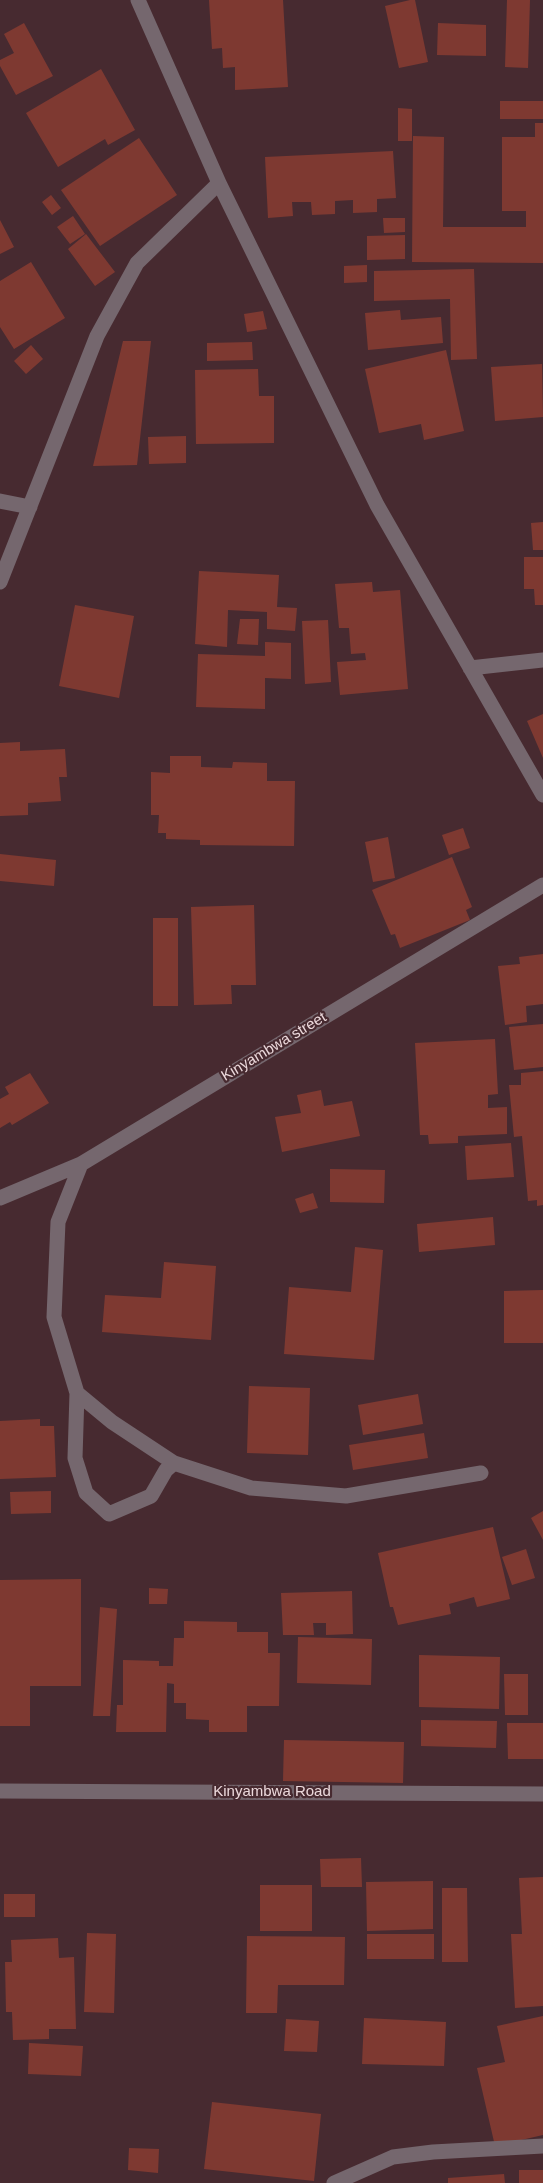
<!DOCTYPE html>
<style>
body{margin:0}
canvas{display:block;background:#472a30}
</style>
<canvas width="543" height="2183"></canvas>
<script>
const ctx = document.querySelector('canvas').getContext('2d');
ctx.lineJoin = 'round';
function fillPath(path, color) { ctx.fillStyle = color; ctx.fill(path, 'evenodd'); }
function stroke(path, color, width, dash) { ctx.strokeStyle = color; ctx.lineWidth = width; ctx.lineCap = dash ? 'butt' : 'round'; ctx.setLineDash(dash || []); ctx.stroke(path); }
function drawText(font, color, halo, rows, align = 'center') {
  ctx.font = font + ' Helvetica,sans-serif'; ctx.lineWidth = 4.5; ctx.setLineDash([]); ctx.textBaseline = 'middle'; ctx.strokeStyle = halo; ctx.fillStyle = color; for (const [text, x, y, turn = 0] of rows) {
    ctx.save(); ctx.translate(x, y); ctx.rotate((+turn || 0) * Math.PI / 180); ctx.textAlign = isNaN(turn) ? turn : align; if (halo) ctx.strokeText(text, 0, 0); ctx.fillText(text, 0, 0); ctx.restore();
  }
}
fillPath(new Path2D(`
 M209,0H283L288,87L235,90V67L223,68L222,48L212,49Z
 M410,0H415L428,62L399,68L385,6Z
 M507,0H530L528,68L505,67Z
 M24,23L53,76L16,95L0,66V60L14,53L4,34Z
 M438,23L486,25V56L437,55Z
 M101,69L135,130L108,145L105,139L58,167L26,113Z
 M500,101H543V119H500Z
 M398,108L412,109V141H398Z
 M535,123H543V263L412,262L413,136L444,137L443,227H526V211H502V137H535Z
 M139,138L177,195L100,246L61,190Z
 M393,151L396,198L377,199V212L353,213V200L335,201V214L312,215L311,202H292L293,216L268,218L265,157Z
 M51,195L61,208L52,215L42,202Z
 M73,216L85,234L70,244L57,227Z
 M383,218H405V232L384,233Z
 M0,220L14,247L0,254Z
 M86,234L115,272L95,286L68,249Z
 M405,235V259L367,260V236Z
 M31,262L65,318L14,349L0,327V281Z
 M367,265V282L344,283V266Z
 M474,269L477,359L451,360L450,299L374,301V271Z
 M400,310L401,320L441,317L443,343L368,350L365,313Z
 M263,311L267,329L247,332L244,314Z
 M123,341H151L137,465L93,466Z
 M252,342L253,360L207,361V343Z
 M31,345L43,359L26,374L14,361Z
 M446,350L464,431L424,440L421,424L379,433L365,369Z
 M542,364L543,417L495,421L491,367Z
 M258,369L259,396H274V443L196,444L195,370Z
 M186,436V463L149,464L148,437Z
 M543,522V550H533L531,523Z
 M524,557H543V605H535L534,589H524Z
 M199,571L279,575L277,607L297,608L295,631L267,629V612L228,610L227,647L195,644Z
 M372,582L373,592L400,590L408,689L340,695L337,662L366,660L365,653L351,654L349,628H339L335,584Z
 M75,605L134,616L119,698L59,686Z
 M240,619H259L258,645L237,644Z
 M328,620L331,682L305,684L302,621Z
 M265,642L291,643V679L265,678V709L196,707L198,654L265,656Z
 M543,714V758L527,721Z
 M20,742V751L65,749L67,777H59L61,801L28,803V815L0,816V743Z
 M170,756H201V767L232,768L233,762L267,763V781H295L294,846L200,845V840L166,839V833H158L159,815H151V772L170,773Z
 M463,828L470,848L449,855L442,835Z
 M388,837L395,878L373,882L365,842Z
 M0,854L56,860L54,886L0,881Z
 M452,857L472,907L466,910L470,920L400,948L395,934L391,935L372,890Z
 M254,905L256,985H231L232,1004L194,1005L191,907Z
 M153,918H178V1006H153Z
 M543,954V1004L526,1006L527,1022L505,1025L498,966L520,964L519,957Z
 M543,1024V1067L514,1070L509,1027Z
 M495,1039L498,1094L488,1095V1108L507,1107V1134L458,1136V1143L429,1144L428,1135H420L415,1043Z
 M543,1071V1205L537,1206V1200L528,1201L522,1136L514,1137L509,1085H521V1073Z
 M30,1073L49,1103L12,1125L10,1122L0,1128V1099L9,1094L5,1087Z
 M321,1090L324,1106L352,1101L360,1136L282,1152L275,1117L301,1113L297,1095Z
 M511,1143L514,1177L467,1180L465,1146Z
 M330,1169L385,1170L384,1203L330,1202Z
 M313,1193L318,1208L300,1213L295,1199Z
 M493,1217L495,1245L419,1252L417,1224Z
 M355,1247L383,1250L374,1360L284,1354L289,1287L351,1292Z
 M164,1262L216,1266L211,1340L102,1332L105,1295L161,1298Z
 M543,1290V1343H504V1291Z
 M249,1386L310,1388L308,1455L247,1453Z
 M418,1394L423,1424L363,1435L358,1405Z
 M40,1419V1426H54L56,1477L0,1479V1421Z
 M424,1433L428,1458L353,1470L349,1445Z
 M51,1491V1513L11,1514L10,1492Z
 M543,1511V1540L531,1518Z
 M493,1527L510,1599L477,1607L474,1597L449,1604L451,1614L398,1625L393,1607H390L378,1553Z
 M526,1549L535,1578L512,1585L502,1557Z
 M81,1579V1686H30V1726H0V1580Z
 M149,1588L168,1589L167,1604H149Z
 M352,1591L353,1634L326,1635V1623H313L314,1635H283L281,1593Z
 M100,1607L117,1609L110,1716H93Z
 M184,1621L237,1622V1632H268V1653H280L279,1706H247V1732H209V1720L186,1719V1703H174V1684L167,1683L166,1732H116L117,1705H123V1660L159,1661V1666H173L174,1638H184Z
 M298,1637L372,1639L371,1685L297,1683Z
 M419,1655L500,1657L499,1709L419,1707Z
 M504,1674H528V1715H505Z
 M421,1720L497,1721L496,1748L421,1746Z
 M507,1723H543V1759H508Z
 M284,1740L404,1742L403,1783L283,1781Z
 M361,1858L362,1887H321L320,1859Z
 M543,1877V2006L515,2008L511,1934H522L519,1878Z
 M433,1881V1929L367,1931L366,1882Z
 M260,1885H312V1931H260Z
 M442,1888H467L468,1962H442Z
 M4,1894H35V1917H4Z
 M87,1933L116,1934L114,2013L84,2012Z
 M367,1934H434V1959H367Z
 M247,1936L345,1937L344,1985H278L277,2013H246Z
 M58,1938L59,1958L74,1957L76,2029H49V2039L13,2040L12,2012H6L5,1962H12L11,1940Z
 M543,2016V2135L495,2146L477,2068L505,2062L497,2026Z
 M364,2018L446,2022L444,2066L362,2064Z
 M286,2019L319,2021L317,2052L284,2051Z
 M29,2043L83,2046L81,2076L28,2074Z
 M212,2102L321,2114L314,2181L204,2169Z
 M129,2148L159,2149L158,2173L128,2170Z
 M519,2170H543V2183H519Z
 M504,2174L505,2183H448V2178Z`), '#7e3931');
stroke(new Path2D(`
 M138,0L219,183L377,505L543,795
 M0,501L30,507
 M0,582L97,336L137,263L219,183
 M470,668L543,660
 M81,1164L58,1222L54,1317L77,1393L112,1422L174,1463L251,1488L346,1496L481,1473
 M0,1198L81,1164L543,885
 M77,1393L75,1458L86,1493L109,1514L151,1496L166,1470L174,1463
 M0,1791L543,1794
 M334,2183L393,2157L433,2152L543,2146`), '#75676e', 15);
drawText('15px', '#ecd9dc', '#472a30', [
 ["Kinyambwa street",274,1047,-31],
 ["Kinyambwa Road",272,1792]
]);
</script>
